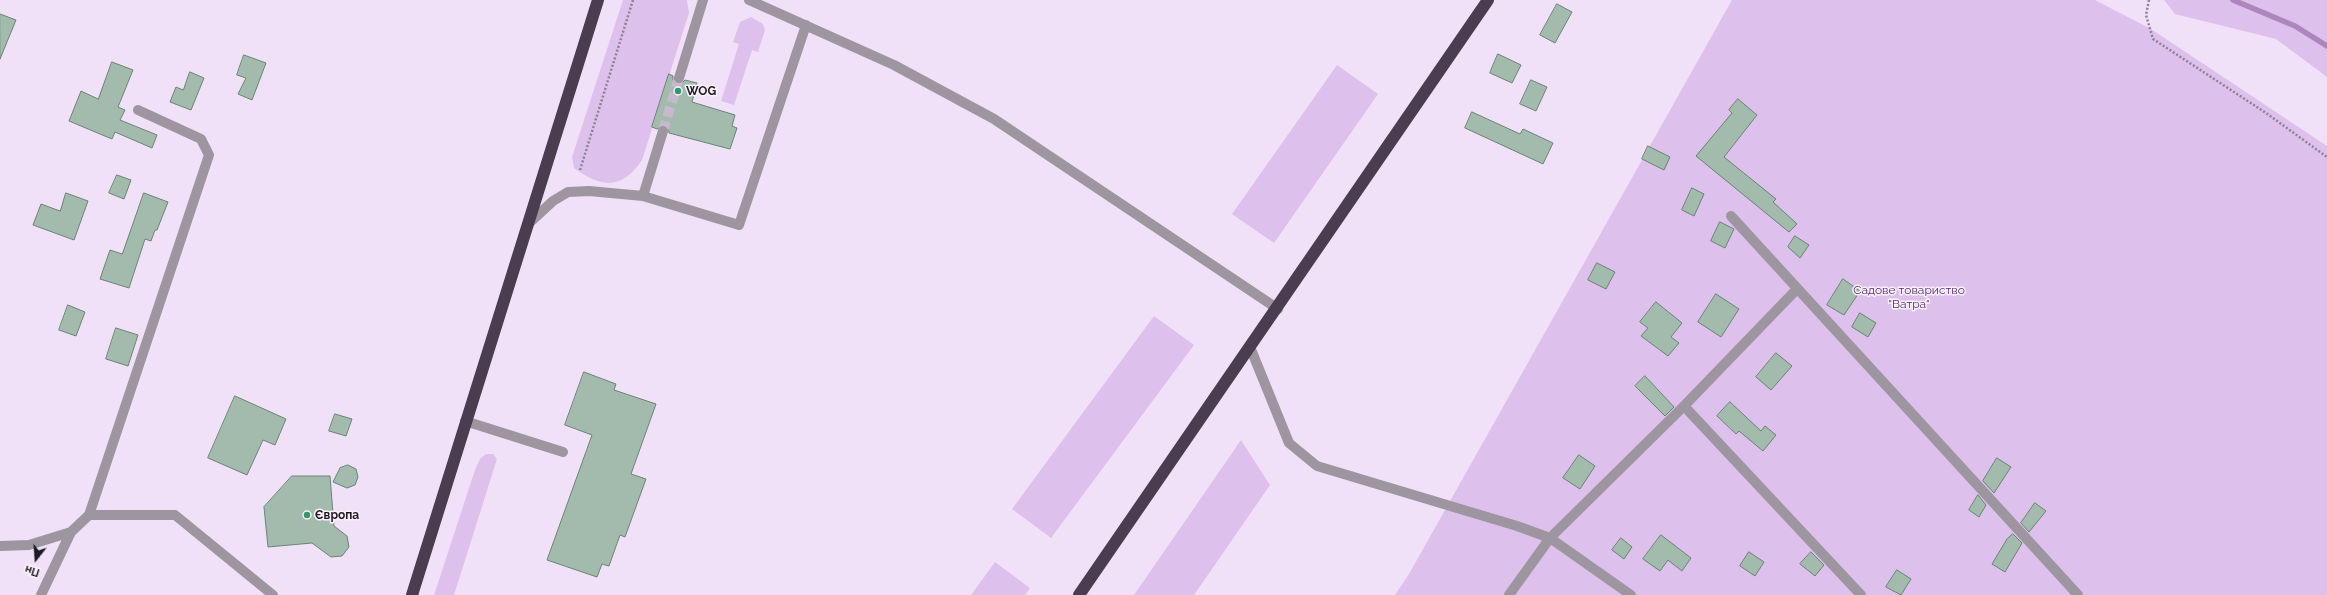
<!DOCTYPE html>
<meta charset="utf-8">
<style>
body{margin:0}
#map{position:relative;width:2327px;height:595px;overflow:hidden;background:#f1e1f8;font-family:Raleway,sans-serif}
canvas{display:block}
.north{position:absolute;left:16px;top:539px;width:40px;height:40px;-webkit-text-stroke:3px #f9f2fc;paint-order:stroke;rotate:197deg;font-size:11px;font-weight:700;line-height:16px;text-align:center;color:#1f1921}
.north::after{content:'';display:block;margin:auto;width:14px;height:18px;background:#1f1921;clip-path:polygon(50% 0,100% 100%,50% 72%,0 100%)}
</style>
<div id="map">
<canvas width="2327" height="595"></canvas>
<div class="north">Пн</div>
</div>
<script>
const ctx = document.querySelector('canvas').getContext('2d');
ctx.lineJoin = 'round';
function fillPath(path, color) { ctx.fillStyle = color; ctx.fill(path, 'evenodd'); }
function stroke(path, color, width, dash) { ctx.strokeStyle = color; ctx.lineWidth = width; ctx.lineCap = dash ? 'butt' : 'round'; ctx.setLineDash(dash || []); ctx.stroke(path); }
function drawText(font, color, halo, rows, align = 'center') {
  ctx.font = font + ' Raleway,sans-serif'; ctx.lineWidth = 3; ctx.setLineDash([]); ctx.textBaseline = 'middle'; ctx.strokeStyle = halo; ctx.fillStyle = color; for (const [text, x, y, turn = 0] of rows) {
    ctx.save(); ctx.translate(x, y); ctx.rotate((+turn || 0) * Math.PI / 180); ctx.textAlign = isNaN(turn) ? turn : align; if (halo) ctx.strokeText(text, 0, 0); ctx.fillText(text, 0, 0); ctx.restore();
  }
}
fillPath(new Path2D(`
 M623,0H687L689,13L642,160C622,190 601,188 574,168L572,157Z
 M1732,0H2095L2151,29L2327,146V595H1395L1409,574Z
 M2164,0H2327V77L2276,39L2175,14Z
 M751,17L763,24L765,30L758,52L752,50L734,105L721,101L739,44L733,42L740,22Z
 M1337,65L1378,94L1274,243L1232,214Z
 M1154,316L1194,345L1051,538L1012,509Z
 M1241,440L1270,485L1194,595H1134Z
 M486,454H493L497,459L454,595H434L475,470L480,459Z
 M995,562L1030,588L1025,595H971Z`), '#ddc0eb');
stroke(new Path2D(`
 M2233,0L2295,26L2327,46`), '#ac86bd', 5.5);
const building = new Path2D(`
 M1557,4L1572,12L1555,43L1540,35Z
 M0,14L16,20L0,59Z
 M1498,54L1521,65L1512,83L1490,73Z
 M244,55L266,63L252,100L238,94L246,78L237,75Z
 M112,62L133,70L118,107L125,110L120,120L157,135L152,148L115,132L112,139L69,121L81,91L98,99Z
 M190,72L204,78L191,110L170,102L176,87L183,90Z
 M669,74L673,76V80L677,84H681L685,80L697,83L692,102L735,115L732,126L737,128L730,149L669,133L668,127L665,125L657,129L652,127Z
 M1531,80L1547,87L1536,111L1520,104Z
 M1738,99L1757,115L1724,157L1776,199L1773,202L1797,224L1789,232L1696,156L1732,113L1729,110Z
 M1472,112L1520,134L1523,129L1553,143L1543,164L1465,128Z
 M1648,146L1670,157L1664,170L1642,159Z
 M117,175L131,180L124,199L109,193Z
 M1692,188L1704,194L1694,216L1682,210Z
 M66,193L88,201L74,240L33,225L41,204L60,211Z
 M144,193L168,202L157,230H155L151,241L145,239L129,288L100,279L110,250L122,254Z
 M1720,222L1734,229L1725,248L1711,241Z
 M1795,236L1809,245L1800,258L1788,247Z
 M1597,263L1615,272L1606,289L1588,280Z
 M1843,279L1860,291L1844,315L1827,305Z
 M1716,294L1739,309L1721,337L1698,322Z
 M1656,302L1682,323L1671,337L1679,343L1668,356L1641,336L1648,328L1640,322Z
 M68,305L85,312L76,336L59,330Z
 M1860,313L1876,323L1868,337L1852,327Z
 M116,328L138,335L128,366L106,359Z
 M1776,353L1792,366L1771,390L1756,377Z
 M584,372L616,384L614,390L656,404L631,474L646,479L625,537L620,535L609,566L602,564L597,577L547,560L592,435L565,425Z
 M1645,376L1674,407L1665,416L1635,386Z
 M235,396L286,419L275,445L263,440L247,475L208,458Z
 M1730,402L1761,431L1765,426L1776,435L1763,451L1739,431L1736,434L1717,416Z
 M335,414L352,419L346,436L329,431Z
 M1579,455L1595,466L1580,489L1563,478Z
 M1997,458L2011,467L1994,493L1983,481Z
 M348,465L356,469L358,477L355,485L347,488L333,482L340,468Z
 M292,476H330L334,526L347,536L349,547L342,556L331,557L312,543L268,547L264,507Z
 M1978,495L1986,505L1979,517L1969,510Z
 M2035,503L2046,511L2029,532L2021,523Z
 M2013,534L2022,543L2005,572L1992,564L2007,539Z
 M1661,535L1691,558L1682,571L1668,560L1660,571L1643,559Z
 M1621,538L1632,547L1624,559L1612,550Z
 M1749,552L1764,562L1755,576L1740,566Z
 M1811,552L1824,565L1815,576L1800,564Z
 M1897,570L1911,579L1901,595L1886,587Z`);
fillPath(building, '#a2bbad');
stroke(building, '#6a8375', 1);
stroke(new Path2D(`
 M663,131L679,78`), '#c7b9cd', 10, [10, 5]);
stroke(new Path2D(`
 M2149,0L2146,15L2153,39L2266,113L2327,157
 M580,170L633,0`), '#8d8291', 2.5, [2, 2]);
stroke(new Path2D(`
 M749,0L894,65L994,119L1278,309
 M679,78L703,0
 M643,196L663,131
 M1731,216L2078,595
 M527,225L553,201L568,192L589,191L643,196L739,225L806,25
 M1250,347L1289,443L1317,466L1517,526L1550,538L1631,595
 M1684,406L1861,595
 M465,421L563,452
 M89,515L209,155L201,139L138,110
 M0,546L29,545L71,532L89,515H175L273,595
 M41,595L71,532
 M1509,595L1550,538L1684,406L1797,289`), '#9d96a0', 10);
stroke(new Path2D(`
 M412,595L598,0
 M1079,595L1488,0`), '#4a3d50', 12);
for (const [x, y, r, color] of [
 [678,91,4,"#38946a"],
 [307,515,4,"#38946a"]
]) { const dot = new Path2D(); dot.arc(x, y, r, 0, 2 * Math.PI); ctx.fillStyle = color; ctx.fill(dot); stroke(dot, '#f9f2fc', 1.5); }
drawText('bold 12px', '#1f1921', '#f9f2fc', [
 ["WOG",686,91],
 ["Європа",315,515]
], 'left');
drawText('12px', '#59296d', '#f9f2fc', [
 ["Садове товариство",1909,290],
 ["\"Ватра\"",1909,304]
]);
</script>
